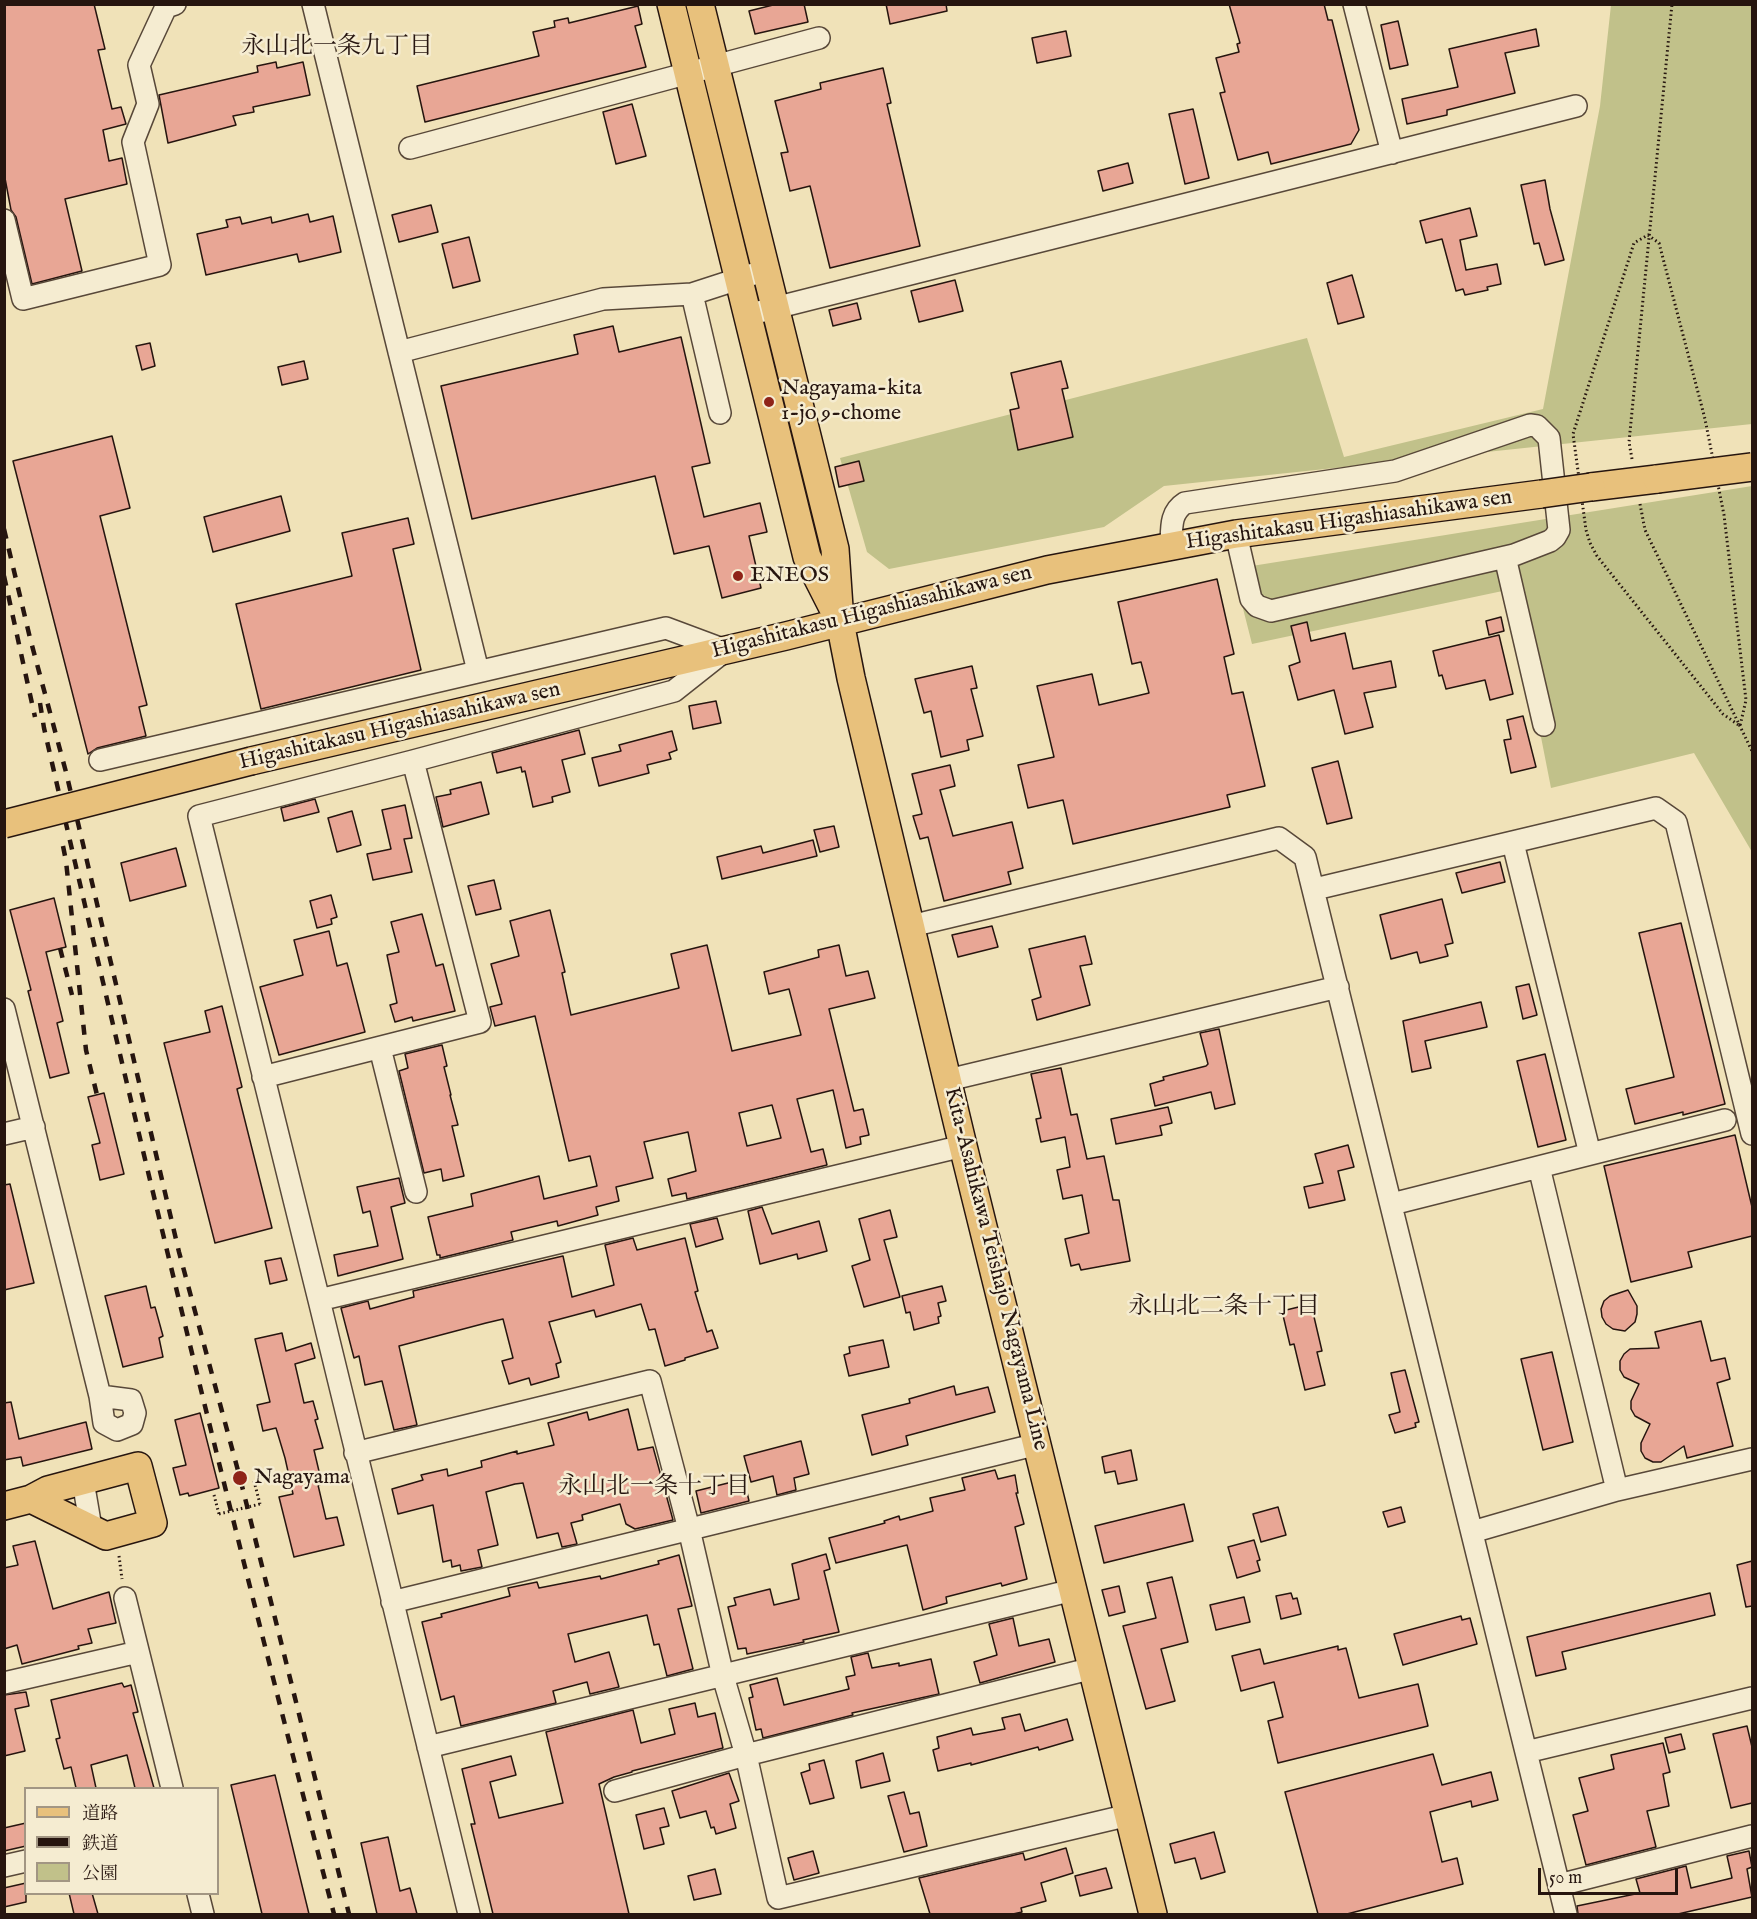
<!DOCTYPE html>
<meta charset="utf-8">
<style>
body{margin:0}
#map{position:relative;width:1757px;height:1919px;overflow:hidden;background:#f0e2b8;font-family:"IM FELL English","Noto Serif JP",serif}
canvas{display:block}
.frame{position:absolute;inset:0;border:6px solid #26150f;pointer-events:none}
.legend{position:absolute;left:24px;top:1787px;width:195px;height:108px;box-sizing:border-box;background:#f5ecd1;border:2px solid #a29683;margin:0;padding:8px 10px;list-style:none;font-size:18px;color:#26150f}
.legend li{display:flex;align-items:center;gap:12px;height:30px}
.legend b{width:30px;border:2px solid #a29683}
.scale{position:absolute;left:1538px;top:1868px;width:140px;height:27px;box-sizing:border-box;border:3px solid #26150f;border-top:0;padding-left:8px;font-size:18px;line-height:21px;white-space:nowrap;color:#26150f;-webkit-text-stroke:4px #f5ecd1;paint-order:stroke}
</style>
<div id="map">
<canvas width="1757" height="1919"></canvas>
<div class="frame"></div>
<ul class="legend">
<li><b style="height:8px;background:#e8c17c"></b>道路</li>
<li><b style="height:8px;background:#26150f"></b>鉄道</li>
<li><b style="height:16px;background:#c1c18a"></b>公園</li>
</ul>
<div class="scale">50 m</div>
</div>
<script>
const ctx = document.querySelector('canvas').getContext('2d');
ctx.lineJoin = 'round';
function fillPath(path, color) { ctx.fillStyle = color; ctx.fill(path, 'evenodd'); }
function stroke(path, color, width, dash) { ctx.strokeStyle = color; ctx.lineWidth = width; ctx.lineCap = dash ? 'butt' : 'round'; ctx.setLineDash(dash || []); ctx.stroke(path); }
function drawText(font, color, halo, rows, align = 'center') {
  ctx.font = font + ' "IM FELL English","Noto Serif JP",serif'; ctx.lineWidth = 5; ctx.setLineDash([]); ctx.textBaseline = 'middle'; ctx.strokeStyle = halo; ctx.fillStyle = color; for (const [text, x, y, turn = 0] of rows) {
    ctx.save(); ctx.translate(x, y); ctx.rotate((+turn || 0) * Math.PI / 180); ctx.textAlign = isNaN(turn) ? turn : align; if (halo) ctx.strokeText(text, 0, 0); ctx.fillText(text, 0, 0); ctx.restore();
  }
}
fillPath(new Path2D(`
 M1611,5H1752V424L1164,486L1104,527L889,569L867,552L840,458L1307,338L1344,457L1543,409L1600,106Z
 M1752,486V852L1694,753L1551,788L1512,589L1252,644L1233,569Z`), '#c1c18a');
const building = new Path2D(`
 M4,4H94L105,49L98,50L112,109L121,107L126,124L103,130L109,161L122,158L127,184L65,199L82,271L32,284L16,217L11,210L4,173Z
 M777,4H804L808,22L755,34L749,11Z
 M886,4H946L947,11L890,24Z
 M1229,4H1324L1328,20H1332L1359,130L1351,144L1271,164L1268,152L1238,160L1220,93L1225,92L1216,58L1239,52L1237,44L1240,43Z
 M638,6L642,24L635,26L646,67L425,122L417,86L539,56L533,32L555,27L554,21L568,18L569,23Z
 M1398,21L1408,65L1390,69L1381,25Z
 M1536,29L1539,46L1505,53L1515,93L1447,110V115L1407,124L1402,99L1458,87L1449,49Z
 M1066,31L1071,56L1037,63L1032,38Z
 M276,62L277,68L303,62L310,95L253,107L254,112L233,116L236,125L168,143L159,95L258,72L257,66Z
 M883,68L891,103L887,104L920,246L830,268L810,186L790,191L781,153L788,152L775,101L821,89L820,83Z
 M632,104L646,156L616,164L603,112Z
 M1193,109L1209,178L1185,184L1169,114Z
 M1128,163L1133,183L1103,191L1098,171Z
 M1545,180L1550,209L1564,260L1545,265L1539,243L1534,244L1521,185Z
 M431,205L438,232L399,242L392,215Z
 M1470,208L1477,236L1460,240L1466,270L1497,264L1501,284L1487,287L1488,290L1465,295L1463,289L1456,291L1442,239L1426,243L1420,221Z
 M308,214L310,222L333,216L341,252L299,262L297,254L206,275L197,234L228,227L226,220L240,217L242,224L271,217L272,223Z
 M469,237L480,281L453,288L442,244Z
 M1352,275L1364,317L1338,324L1327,283Z
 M955,280L963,311L919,322L911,291Z
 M857,303L861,319L833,326L829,310Z
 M613,326L619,352L681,337L710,463L692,467L704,517L760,503L767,532L749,536L761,588L722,598L709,546L674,554L655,476L472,519L441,386L578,354L574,335Z
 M150,343L155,366L142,370L136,346Z
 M304,361L308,379L282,385L278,367Z
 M1061,361L1068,388L1062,389L1073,437L1018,450L1010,410L1019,408L1011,373Z
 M112,436L130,508L100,516L147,705L139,707L146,736L97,748L88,754L13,461Z
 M859,461L864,481L839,487L835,467Z
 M281,496L290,531L213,552L204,517Z
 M408,518L414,544L393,549L421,670L261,709L236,604L352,576L342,533Z
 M1217,579L1234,654L1224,657L1232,694L1243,692L1265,786L1227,795L1230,807L1073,844L1063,800L1028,808L1018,765L1054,757L1037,686L1092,674L1099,705L1149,693L1141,662L1132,664L1118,602Z
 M1501,617L1504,631L1489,635L1486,621Z
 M1307,622L1311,641L1345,633L1353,669L1391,661L1396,687L1364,693L1373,727L1345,734L1334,690L1298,700L1289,666L1300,662L1291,626Z
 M1499,635L1513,694L1490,700L1485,680L1446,689L1442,675L1439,676L1433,651Z
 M972,666L977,688L971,689L983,736L967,740L969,750L941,757L931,711L924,713L915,679Z
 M716,701L721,723L693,729L689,706Z
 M1523,716L1536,767L1511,773L1504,740L1511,739L1507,720Z
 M579,730L585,754L562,760L570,792L552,797L553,802L533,807L525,771L522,772L521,767L497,773L492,753Z
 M672,731L677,750L669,753L671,759L647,765L649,773L599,786L592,758L621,751L619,745Z
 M1338,761L1352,818L1327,824L1312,768Z
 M950,765L955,786L940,790L953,836L1012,822L1023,868L1008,872L1011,884L944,901L928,837L920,839L913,816L922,814L912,774Z
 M481,782L489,814L443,827L436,797L451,794L450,790Z
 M315,799L319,812L284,821L281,808Z
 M405,805L412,838L404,839L412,872L373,880L367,854L391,849L382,810Z
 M352,811L361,845L337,852L328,818Z
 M834,826L839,847L820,852L814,830Z
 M813,840L817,856L722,879L717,857L761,846L763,853Z
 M176,848L186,886L130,901L121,863Z
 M1500,862L1505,882L1462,893L1456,873Z
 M494,880L501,909L476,915L468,886Z
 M331,895L337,917L331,919L332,924L317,928L310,901Z
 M54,898L66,947L46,952L63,1021L57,1023L69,1073L50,1078L28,991L31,990L10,910Z
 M1442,899L1453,943L1445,945L1448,956L1420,963L1417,952L1391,959L1380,915Z
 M550,910L565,972L562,973L571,1015L679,988L671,954L707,945L732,1051L801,1035L789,989L769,994L764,972L819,957L818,950L839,945L846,976L868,971L875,998L829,1009L854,1111L863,1109L869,1135L860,1137L861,1144L846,1148L833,1090L797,1099L811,1152L823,1149L827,1165L687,1199L686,1193L672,1196L668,1179L696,1171L688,1132L644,1142L653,1178L616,1187L619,1201L596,1207L598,1215L558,1226L557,1221L511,1232L513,1240L440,1258V1255H437L428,1217L473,1206L471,1194L539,1176L544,1199L597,1186L590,1156L569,1161L535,1016L495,1026L490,1007L502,1004L491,964L519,956L510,921ZM772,1105L781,1138L747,1146L739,1113Z
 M422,914L436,966L443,964L455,1011L413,1021L412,1017L395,1022L390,1005L397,1003L387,955L399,952L391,922Z
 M1681,923L1725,1104L1683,1115V1112L1635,1124L1626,1089L1674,1077L1639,933Z
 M992,926L998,947L958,957L952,935Z
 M329,931L337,966L347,963L365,1032L279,1055L260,987L303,975L294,940Z
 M1085,936L1092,964L1080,966L1090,1005L1037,1020L1032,1000L1041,997L1029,949Z
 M1529,984L1537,1015L1523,1019L1516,987Z
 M1481,1002L1487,1027L1425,1041L1431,1068L1412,1072L1403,1021Z
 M222,1006L242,1087L237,1089L272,1228L215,1243L164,1043L210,1032L205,1011Z
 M1219,1029L1235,1104L1215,1109L1211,1092L1155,1106L1150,1084L1164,1080L1163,1077L1206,1066L1208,1064L1200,1033Z
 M442,1045L447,1066L444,1067L451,1095H450L458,1125L452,1126L464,1176L443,1181L441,1169L424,1173L399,1071L408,1068L405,1054Z
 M1545,1054L1566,1140L1538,1147L1517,1061Z
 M1061,1068L1071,1115L1077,1114L1087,1159L1104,1156L1113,1200H1119L1130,1261L1081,1270L1079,1264L1071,1266L1065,1239L1089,1233L1082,1195L1063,1199L1057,1170L1070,1167L1065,1137L1041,1142L1036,1119L1041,1118L1031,1074Z
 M104,1093L124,1174L100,1180L92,1145L100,1143L88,1097Z
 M1168,1107L1172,1123L1160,1126L1162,1135L1116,1144L1111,1119Z
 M1735,1135L1752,1207V1236L1688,1252L1692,1267L1631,1282L1604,1166Z
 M1348,1145L1354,1167L1338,1171L1345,1200L1309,1208L1304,1187L1323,1183L1315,1154Z
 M399,1178L405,1203L391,1207L403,1259L338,1276L334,1255L378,1246L370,1211L363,1213L357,1187Z
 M10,1184L34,1283L4,1290V1185Z
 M762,1207L772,1234L819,1221L827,1251L798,1259L797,1254L760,1264L748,1211Z
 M890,1210L897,1237L884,1240L900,1297L864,1307L852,1266L870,1260L859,1219Z
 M717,1218L723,1239L696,1247L690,1224Z
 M633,1238L637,1250L685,1238L698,1291L695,1292L707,1332L712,1330L718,1348L685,1358V1360L665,1366L655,1329L649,1330L641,1304L596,1317L594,1310L549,1322L561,1362L556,1364L559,1377L531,1385L529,1378L509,1384L502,1361L513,1358L503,1319L486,1323L399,1346L417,1425L394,1430L382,1381L365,1385L359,1356L354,1358L341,1308L368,1301L370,1309L414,1297L413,1291L563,1256L572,1297L614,1285L605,1245Z
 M281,1258L287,1280L270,1284L265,1261Z
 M146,1286L151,1308L155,1307L163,1336L159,1338L163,1357L123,1367L105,1296Z
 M942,1286L946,1301L938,1303L941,1316L938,1317L939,1323L914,1330L910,1312L906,1313L902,1296Z
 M1628,1290L1637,1306V1314L1635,1322L1625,1331L1613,1329L1606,1324L1602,1317L1601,1309L1604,1301L1610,1296Z
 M1311,1304L1322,1351L1317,1352L1325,1385L1305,1390L1294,1344L1290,1345L1282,1311Z
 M1701,1321L1711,1361L1725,1358L1730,1379L1717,1383L1733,1446L1687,1458L1684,1446L1661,1462H1653L1645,1458L1641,1451V1443L1650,1424L1635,1416L1631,1409V1401L1639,1384L1624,1377L1620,1370V1361L1624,1354L1630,1349L1659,1348L1655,1332Z
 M282,1333L286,1351L311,1343L315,1358L295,1364L304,1403L313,1401L318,1419L315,1420L323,1448L314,1450L322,1484L318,1485L326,1519L337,1517L344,1545L294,1557L279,1497L293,1494L285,1458L276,1428L263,1431L257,1405L270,1402L255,1339Z
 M883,1340L889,1367L849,1376L844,1355L850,1353L849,1347Z
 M1552,1352L1573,1442L1543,1450L1521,1359Z
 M1405,1370L1419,1422L1415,1423L1416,1427L1395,1433L1389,1415L1400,1412L1391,1373Z
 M954,1386L956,1395L988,1387L995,1412L906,1436L908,1445L872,1455L862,1415L910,1403L909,1399Z
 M11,1402L19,1439L86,1422L92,1449L23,1466L21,1457L4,1460V1403Z
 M628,1409L638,1450L653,1447L673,1520L635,1529L626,1524L620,1504L582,1515L583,1520L571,1523L577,1544L562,1547L558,1533L537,1538L523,1483L515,1484L486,1492L498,1545L478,1550L482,1567L461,1571L460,1565L452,1567L451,1560L443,1562L433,1505L398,1514L392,1489L423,1480L421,1475L447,1469L448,1476L482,1467L481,1461L517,1451V1454L554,1445L548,1423L587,1412L589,1420Z
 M200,1413L219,1488L189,1496L188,1493L180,1495L173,1468L186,1465L175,1420Z
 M801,1441L809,1474L794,1478L796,1490L777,1495L773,1476L751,1482L744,1456Z
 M1131,1450L1137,1480L1118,1484L1115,1471L1105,1473L1102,1457Z
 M995,1470L998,1479L1015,1475L1018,1493H1016L1024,1524L1015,1527L1027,1579L1002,1586L1001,1583L946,1597L947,1603L923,1610L907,1545L836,1563L829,1538L885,1523L884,1521L899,1516L900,1520L933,1511L930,1498L965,1490L962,1478Z
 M744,1479L749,1501L701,1513L696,1491Z
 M1184,1504L1193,1541L1104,1563L1095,1526Z
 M1278,1507L1286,1535L1261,1542L1253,1514Z
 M1401,1507L1405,1522L1388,1527L1383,1512Z
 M1254,1540L1260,1560L1257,1561L1260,1571L1237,1578L1228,1547Z
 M35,1541L53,1609L109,1592L116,1623L88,1629L92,1643L78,1646L79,1649L22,1664L17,1645L4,1649V1568L18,1565L13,1546Z
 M826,1554L830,1569L824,1571L839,1632L803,1640L804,1642L747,1654L746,1648L738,1649L728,1607L736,1605L734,1598L770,1589L774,1605L799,1599L792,1564Z
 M679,1555L692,1606L678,1609L693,1669L667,1676L659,1644L654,1645L647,1615L568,1634L575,1662L609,1652L619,1687L590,1694L587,1682L553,1691L556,1703L461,1726L454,1696L441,1700L422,1622L442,1617L441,1614L510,1596L508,1588L537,1582L539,1588L600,1576L601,1579L659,1564L658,1561Z
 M1752,1561V1606L1746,1607L1737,1565Z
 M1172,1577L1188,1642L1161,1649L1175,1701L1146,1709L1123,1626L1156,1618L1147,1583Z
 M1119,1586L1125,1612L1109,1616L1102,1590Z
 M1291,1593L1293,1599L1297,1598L1301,1614L1281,1619L1276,1596Z
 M1710,1593L1715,1615L1562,1652L1566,1669L1536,1676L1527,1637Z
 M1244,1597L1250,1622L1216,1630L1210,1605Z
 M1461,1616L1462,1620L1470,1618L1477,1644L1403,1665L1394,1634Z
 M1013,1618L1019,1646L1049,1639L1055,1662L980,1683L974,1662L997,1655L989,1624Z
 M1338,1646V1650L1346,1648L1359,1698L1418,1684L1428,1726L1278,1763L1268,1721L1283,1717L1274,1682L1241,1691L1232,1656L1260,1649L1264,1664Z
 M868,1653L872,1668L899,1663V1666L931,1659L939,1694L852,1713L853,1715L763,1738L761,1729L756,1730L749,1698L753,1697L750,1685L777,1678L784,1705L849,1689L846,1677L855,1675L851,1657Z
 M122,1683L124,1687L131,1685L138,1712L133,1713L154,1788H135L127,1755L91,1765L96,1788H76L71,1767L64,1769L56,1739L60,1738L51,1700Z
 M26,1692L29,1706L15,1709L25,1751L4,1756V1695Z
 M695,1703L698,1717L715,1713L723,1748L632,1771V1772L614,1777L599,1784L629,1914H493L471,1824H475L462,1769L511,1756L516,1775L490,1782L499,1818L563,1803L546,1732L633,1710L641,1743L675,1734L669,1709Z
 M1020,1714L1025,1731L1067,1719L1073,1740L1039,1750L1038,1747L971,1765V1763L938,1771L933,1750L939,1748L937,1737L971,1728L973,1735L1005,1729L1002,1718Z
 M1747,1726L1752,1747V1803L1731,1808L1713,1734Z
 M1681,1734L1685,1749L1669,1753L1665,1738Z
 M1663,1743L1670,1772L1663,1774L1669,1806L1647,1811L1656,1847L1586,1865L1573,1815L1588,1811L1579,1778L1614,1769L1611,1755Z
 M883,1753L890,1781L861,1788L856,1761Z
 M1433,1754L1442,1785L1491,1772L1498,1800L1472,1807L1471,1801L1430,1812L1442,1862L1457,1858L1463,1884L1347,1914H1318L1285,1792Z
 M824,1760L834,1798L810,1804L801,1773L810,1770L809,1764Z
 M729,1773L739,1801L730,1804L736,1828L716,1834L714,1827L711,1828L706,1811L680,1818L672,1791Z
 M275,1775L309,1914H262L231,1785Z
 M904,1792L910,1814L919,1812L927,1846L904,1852L888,1796Z
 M664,1808L669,1826L660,1828L664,1844L644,1849L636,1815Z
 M26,1823V1846L4,1851V1828Z
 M1214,1832L1225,1872L1201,1879L1195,1858L1175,1863L1170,1844Z
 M388,1837L400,1891L410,1888L417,1914H377L361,1843Z
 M1066,1848L1073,1873L1041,1883L1046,1901L1021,1908L1022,1912L1013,1914H930L919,1878L1023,1853L1025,1860Z
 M813,1851L819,1873L794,1880L788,1858Z
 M1749,1851L1752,1867L1747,1869L1752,1897L1678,1914H1578L1577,1906L1640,1893L1636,1879L1686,1866L1691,1888L1732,1878L1727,1856Z
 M1106,1868L1112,1888L1080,1896L1075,1876Z
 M715,1869L721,1894L694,1900L688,1876Z
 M26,1883V1902L4,1907V1888Z
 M69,1893H92L98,1914H74Z`);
fillPath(building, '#e8a695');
stroke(building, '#26150f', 1.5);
const minor = new Path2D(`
 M313,4L478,671
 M1354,4L1392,153
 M410,148L819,38
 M4,220L23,299L160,265L133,142L148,104L139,65L166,7L175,4
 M692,294L720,413
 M747,315L1576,106
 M399,352L603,299L692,294L766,270
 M1171,547C1172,530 1169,513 1185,503L1395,471L1530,425L1537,426L1549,438L1559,530L1555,537L1550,541L1514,555L1271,611L1257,606L1251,599L1236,534
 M1505,557L1544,725
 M100,760L666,628L725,650
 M1513,843L1590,1154
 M1315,889L1656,808L1676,822L1752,1134
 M911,926L1279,838L1305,857L1566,1914
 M4,1009L100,1396L104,1423L117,1430L132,1424L135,1413L131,1400L100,1396
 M380,1048L416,1192
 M263,1077L480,1022L413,761
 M948,1080L1338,987
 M4,1134L34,1127
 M1392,1204L1725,1120
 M319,1300L963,1146
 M355,1453L650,1381L689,1529L723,1676L746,1755L778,1898L1129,1815
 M83,1481L91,1528
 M1617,1490L1752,1459
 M1472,1532L1617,1490L1539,1167
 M125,1598L172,1788
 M392,1602L1038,1444
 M4,1683L138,1652
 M428,1747L1073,1590
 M1526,1752L1752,1698
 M615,1791L746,1755L1093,1668
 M4,1866L26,1861
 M1559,1885L1752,1836
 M198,1894L203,1914
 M469,1914L319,1300L199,816L413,761L674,691L722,653`);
const major = new Path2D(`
 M671,4L807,557L834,610
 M700,4L835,549L840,622L851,678L963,1146L1153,1914
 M1591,487L1657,479
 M251,761L786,636L1047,570L1236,534L1541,494
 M4,1506L31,1499L48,1490L138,1466L153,1523L106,1536L31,1499`);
stroke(minor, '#584839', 24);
stroke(major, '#26150f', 30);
stroke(new Path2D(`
 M1648,235L1659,243L1705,419L1724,515L1746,700L1740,726L1723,714L1597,556L1590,543L1586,530L1573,434L1634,243Z
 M1632,459L1629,442L1672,4
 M1640,504L1645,530L1752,751
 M254,1481L260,1504
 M214,1495L219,1514
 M119,1556L122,1579`), '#26150f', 3, [1.5, 3]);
stroke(minor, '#f5ecd1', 21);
stroke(major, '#e8c17c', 27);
stroke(new Path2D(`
 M4,529L30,638L66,772L179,1252L240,1478L349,1914
 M4,576L35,717
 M40,703L44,728C135,1125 231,1521 334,1914
 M63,846L66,861L86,1050L97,1095
 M60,948L72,995`), '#26150f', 4.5, [10, 10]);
const majorBridge = new Path2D(`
 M1657,479L1752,467
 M1541,494L1591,487
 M4,824L251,761`);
stroke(majorBridge, '#26150f', 30, []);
stroke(new Path2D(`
 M219,1514L260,1504`), '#26150f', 3, [1.5, 3]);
stroke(majorBridge, '#e8c17c', 27);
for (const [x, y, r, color] of [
 [769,402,6,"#8f2418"],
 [738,576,6,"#8f2418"],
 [240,1478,8,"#8f2418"]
]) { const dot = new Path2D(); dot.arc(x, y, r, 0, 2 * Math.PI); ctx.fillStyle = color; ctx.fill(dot); stroke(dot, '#f5ecd1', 2); }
drawText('22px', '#26150f', '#f5ecd1', [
 ["Nagayama-kita",781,389],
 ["1-jo 9-chome",781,414],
 ["ENEOS",750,576],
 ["Nagayama",254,1478]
], 'left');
drawText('22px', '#26150f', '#f5ecd1', [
 ["Higashitakasu Higashiasahikawa sen",1349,521,-8],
 ["Higashitakasu Higashiasahikawa sen",872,613,-14],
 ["Higashitakasu Higashiasahikawa sen",400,727,-13],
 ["Kita-Asahikawa Teishajo Nagayama Line",995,1269,76]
]);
drawText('24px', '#26150f', '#f5ecd1', [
 ["永山北一条九丁目",337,48],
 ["永山北二条十丁目",1224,1308],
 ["永山北一条十丁目",654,1488]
]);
</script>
